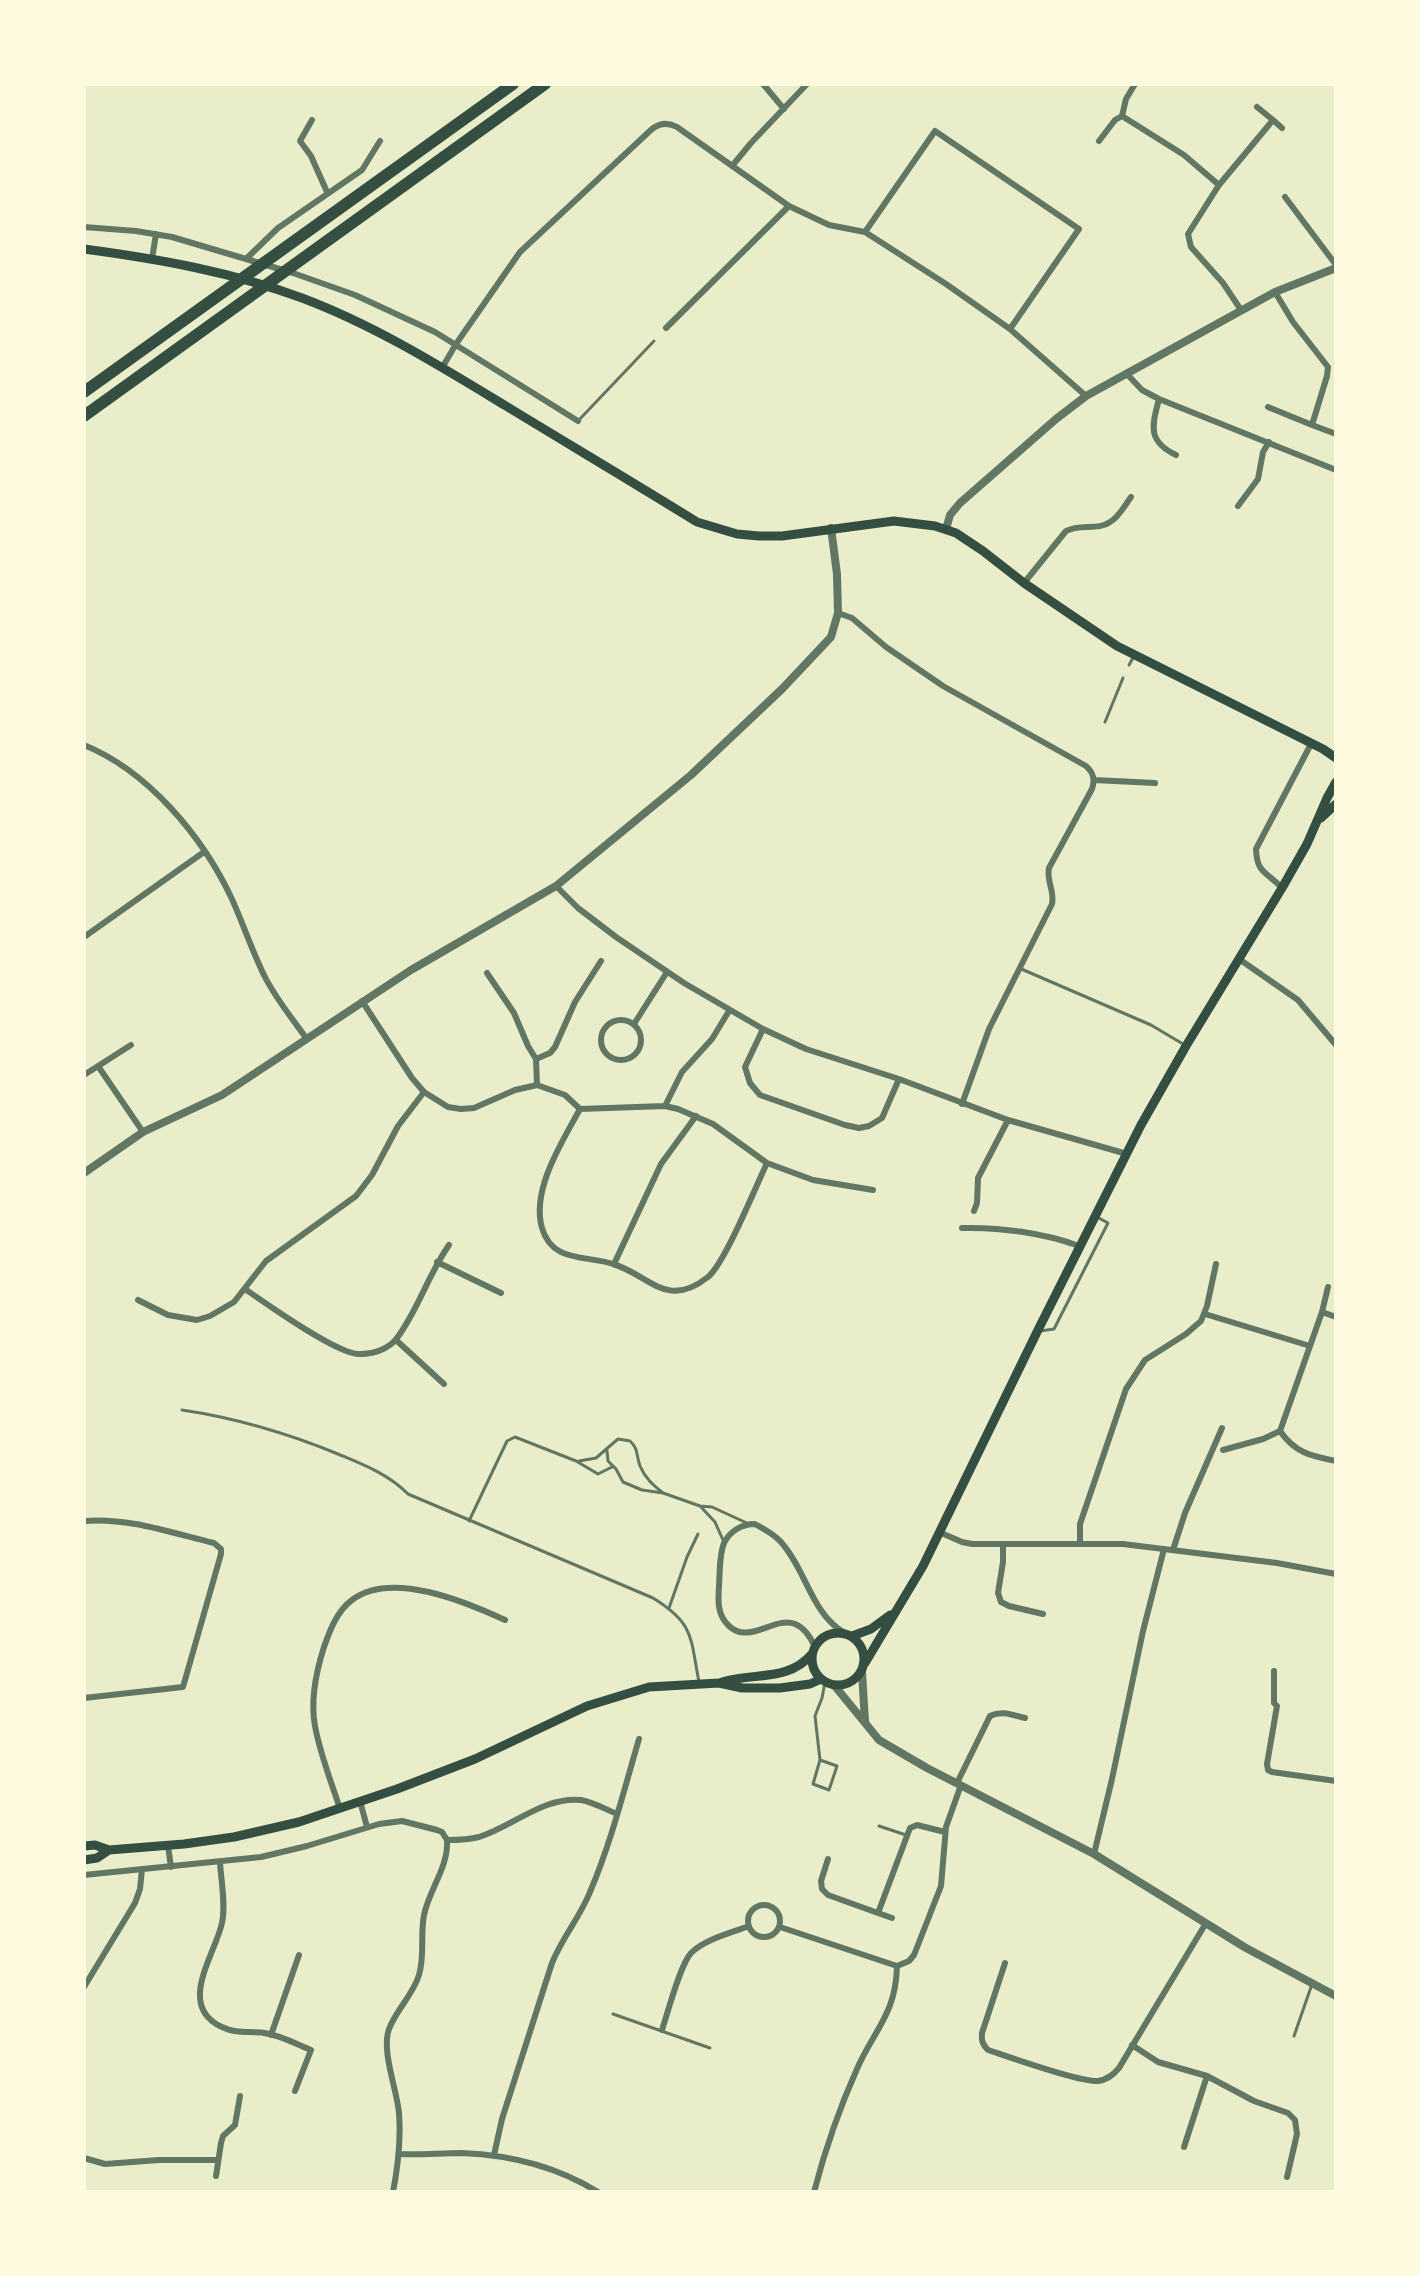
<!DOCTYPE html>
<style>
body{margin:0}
#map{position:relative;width:1420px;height:2276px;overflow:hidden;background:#e9edc9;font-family:"Noto Serif",serif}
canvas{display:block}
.frame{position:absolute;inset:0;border:86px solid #fefae0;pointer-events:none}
</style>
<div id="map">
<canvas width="1420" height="2276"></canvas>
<div class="frame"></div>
</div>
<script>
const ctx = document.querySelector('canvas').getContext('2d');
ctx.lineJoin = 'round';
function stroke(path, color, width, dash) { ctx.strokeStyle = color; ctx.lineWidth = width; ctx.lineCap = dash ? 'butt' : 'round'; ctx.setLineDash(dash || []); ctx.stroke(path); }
stroke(new Path2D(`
 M578,421L654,341
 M1129,665L1134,656
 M1105,722L1123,678
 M1019,968L1151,1025L1183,1044
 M1040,1331L1054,1329L1108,1223L1097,1217
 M182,1410C236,1418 287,1433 338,1454C364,1465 388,1474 408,1494L653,1598C695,1624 690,1637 699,1682
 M607,1451L608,1461L616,1469L623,1482L642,1490L663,1493L700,1506L712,1507L749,1524
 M579,1461L596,1458L618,1439L630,1441C639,1449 636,1456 640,1466C645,1478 653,1485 663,1493
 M701,1507L715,1522L723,1540
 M469,1521L507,1441L515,1437L576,1461L598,1474L612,1467
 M669,1608L687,1557L698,1534
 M820,1760L837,1766L829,1790L813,1784Z
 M820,1760L815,1716L822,1698L825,1682
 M879,1826L906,1835
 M613,2014L710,2048
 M1294,2036L1311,1987`), '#617663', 3);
stroke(new Path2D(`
 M763,84L784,109
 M1135,84L1126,99L1122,116L1184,155L1219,185
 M312,120L300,141L311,156L327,192
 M1273,120L1282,128
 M1099,141L1115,120L1122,116
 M732,166L751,143L807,84
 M1285,197L1336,265
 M84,227L136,231L172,237L293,273L355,295L435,332L578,421
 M865,232L935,131L1079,229L1010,329
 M152,259L156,234
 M246,259L278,228L362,170L380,141
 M1275,292L1293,322L1328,367L1327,376L1312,425L1336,434
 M1241,310L1223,283L1191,247L1188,234L1219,185L1273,120L1257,107
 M666,328L789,206
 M442,368L456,344L520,252L652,129C660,123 668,122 677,127L789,206L829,225L865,232L946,284L1010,329L1086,396
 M1126,373L1142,390L1159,399L1336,470
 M1159,399C1152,426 1147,441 1176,455
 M1268,407L1312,425
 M1238,506L1258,479L1263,452L1269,442
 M1024,583L1066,531C1080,523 1098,531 1110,522C1119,517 1125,505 1131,497
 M838,613L852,618L886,647L943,686L1086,766C1094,773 1095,780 1092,789L1049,868C1046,881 1055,891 1052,904L989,1029L962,1104
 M84,745C148,771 202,836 231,897C243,923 252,951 265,977C276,999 292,1018 306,1038
 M1094,780L1155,783
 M556,886L578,908L616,937L684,983L763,1029L806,1049L899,1079L1008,1120L1127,1154
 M1282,888C1266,871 1257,874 1256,849L1311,744
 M84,937L204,852
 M1239,959L1298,1000L1336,1045
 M487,973L514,1013L528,1046L536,1059
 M362,1001L412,1078L424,1092L448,1107L461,1109L474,1108L515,1090L537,1085L565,1095L580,1109L665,1106L678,1109L713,1124L767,1163L813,1180L873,1190
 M601 1040a20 20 0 1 1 40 0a20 20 0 1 1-40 0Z
 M634,1024L667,972
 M763,1029L745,1067L750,1083L760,1095L845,1125L859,1128L869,1126L882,1118L899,1079
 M98,1066L143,1132
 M84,1075L131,1045
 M537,1085L536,1059L550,1053L555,1047L575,1002L601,961
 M665,1106L682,1072L712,1039L729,1011
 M580,1109C562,1142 531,1190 542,1228C552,1263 586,1255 613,1264C650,1275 666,1310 708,1277C725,1263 755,1188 767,1163
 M974,1211L977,1203L978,1178L1008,1120
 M962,1228C1000,1227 1044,1233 1079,1246
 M437,1262L501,1293
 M614,1264L661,1164L696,1116
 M245,1289C268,1305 334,1352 358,1354C372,1355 389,1349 397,1338C418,1310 428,1275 449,1245
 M138,1300L168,1315L197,1320L210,1316L234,1302L266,1261L356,1196L372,1175L398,1126L424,1092
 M1322,1312L1336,1317
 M1205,1314L1310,1346L1322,1312L1328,1287
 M396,1340L444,1384
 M1310,1346L1280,1431C1295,1453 1311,1456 1336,1461
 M1223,1450L1263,1439L1280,1431
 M84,1521C127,1517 172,1533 214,1543L221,1549V1554L183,1687L84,1698
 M939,1532L962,1542L972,1544H1123L1277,1563L1336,1574
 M1080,1543V1524L1126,1389L1145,1360L1186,1334L1201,1321L1207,1306L1216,1264
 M1003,1544V1562L998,1593L1001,1602L1009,1606L1043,1614
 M1173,1550L1185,1513L1222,1428
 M815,1647C811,1638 805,1628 795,1624C774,1616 749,1645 729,1626C717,1615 718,1601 719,1586C720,1572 719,1555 724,1543C730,1531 742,1524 755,1524C764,1529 774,1534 781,1542C806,1570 811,1612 843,1632
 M1274,1671V1703L1277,1706L1267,1764L1268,1770L1272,1772L1336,1781
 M957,1783L990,1716C1002,1710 1012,1715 1025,1718
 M360,1801L367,1827
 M340,1809C331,1781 320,1754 315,1726C310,1699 316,1672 324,1647C330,1630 337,1611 352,1600C391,1570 466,1602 505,1620
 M168,1846L171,1867
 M1094,1854L1112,1779L1143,1631L1164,1549
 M828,1859L821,1881L822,1889L828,1895L878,1913L910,1828L917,1825L945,1832
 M220,1862C221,1881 226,1904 222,1923C215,1955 176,2006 222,2027C236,2034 250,2031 264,2033C280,2035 296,2044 311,2050L295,2091
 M84,1875L261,1857L307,1846L379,1824L402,1821L437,1830L442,1832L447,1840C458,1840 468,1840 479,1837C512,1827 544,1796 581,1800C593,1802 605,1809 617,1814
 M748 1921a16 16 0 1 1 32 0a16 16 0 1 1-32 0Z
 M878,1913L892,1918
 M780,1927L897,1966
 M1005,1963L982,2033C981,2041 983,2045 988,2050C1009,2057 1081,2083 1098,2081C1107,2080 1114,2074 1119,2068L1206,1923
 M84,1987L135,1903L140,1889L142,1869
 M662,2030C668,2012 680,1965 691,1953C705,1939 731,1933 749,1926
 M271,2035L299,1955
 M1132,2045L1158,2062L1207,2076L1254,2101L1288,2113L1295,2120L1297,2134L1287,2177
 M1184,2147L1207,2076
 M399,2154C420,2155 441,2153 462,2153C510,2155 556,2166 598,2192
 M494,2155L502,2119L552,1963C562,1938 580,1917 590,1892C611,1843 624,1790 639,1739
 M84,2158L105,2164L159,2160H217
 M216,2176L221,2143L223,2136L235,2125L240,2096
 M393,2192C398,2166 401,2140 399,2113C397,2090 381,2050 389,2029C396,2010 413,1995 419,1975C425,1955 420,1935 424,1915C429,1890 449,1866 447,1840
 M814,2192C825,2150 839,2109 857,2069C874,2030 896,2014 897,1966L909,1961L914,1955L941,1886L946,1827L961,1785`), '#617663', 6);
stroke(new Path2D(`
 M946,529L950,515L960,503L1056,419L1086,396L1275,292L1336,268
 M84,1173L143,1132L222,1095L411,970L556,886L691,775L782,689L831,637L838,613L837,574L831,528
 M862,1672L865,1722
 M834,1685L879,1740L927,1768L1094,1854L1246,1948L1336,1996`), '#617663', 8);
stroke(new Path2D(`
 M84,249C159,259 232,272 302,298C374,325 440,366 506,406C570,445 634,483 697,522L737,534L759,536H782L894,521L935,526L956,533L983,551L1024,583L1117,646L1323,749L1336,758
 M1321,818L1336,804
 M812 1659a26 26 0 1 1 52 0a26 26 0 1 1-52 0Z
 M852,1636L871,1629L890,1615
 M865,1663L923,1566L1037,1332L1141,1125L1186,1046L1282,888L1307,844L1327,798L1336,782
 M722,1682C755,1672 788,1682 812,1654
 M84,1846L95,1845L109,1850L184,1844L234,1837L299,1822L397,1789L475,1759L587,1706L649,1687L719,1683L742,1688H780L810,1684L821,1679
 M84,1860L97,1858L109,1850`), '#344e41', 9);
stroke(new Path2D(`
 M84,392L513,84
 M84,416L545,84`), '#344e41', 12);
</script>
